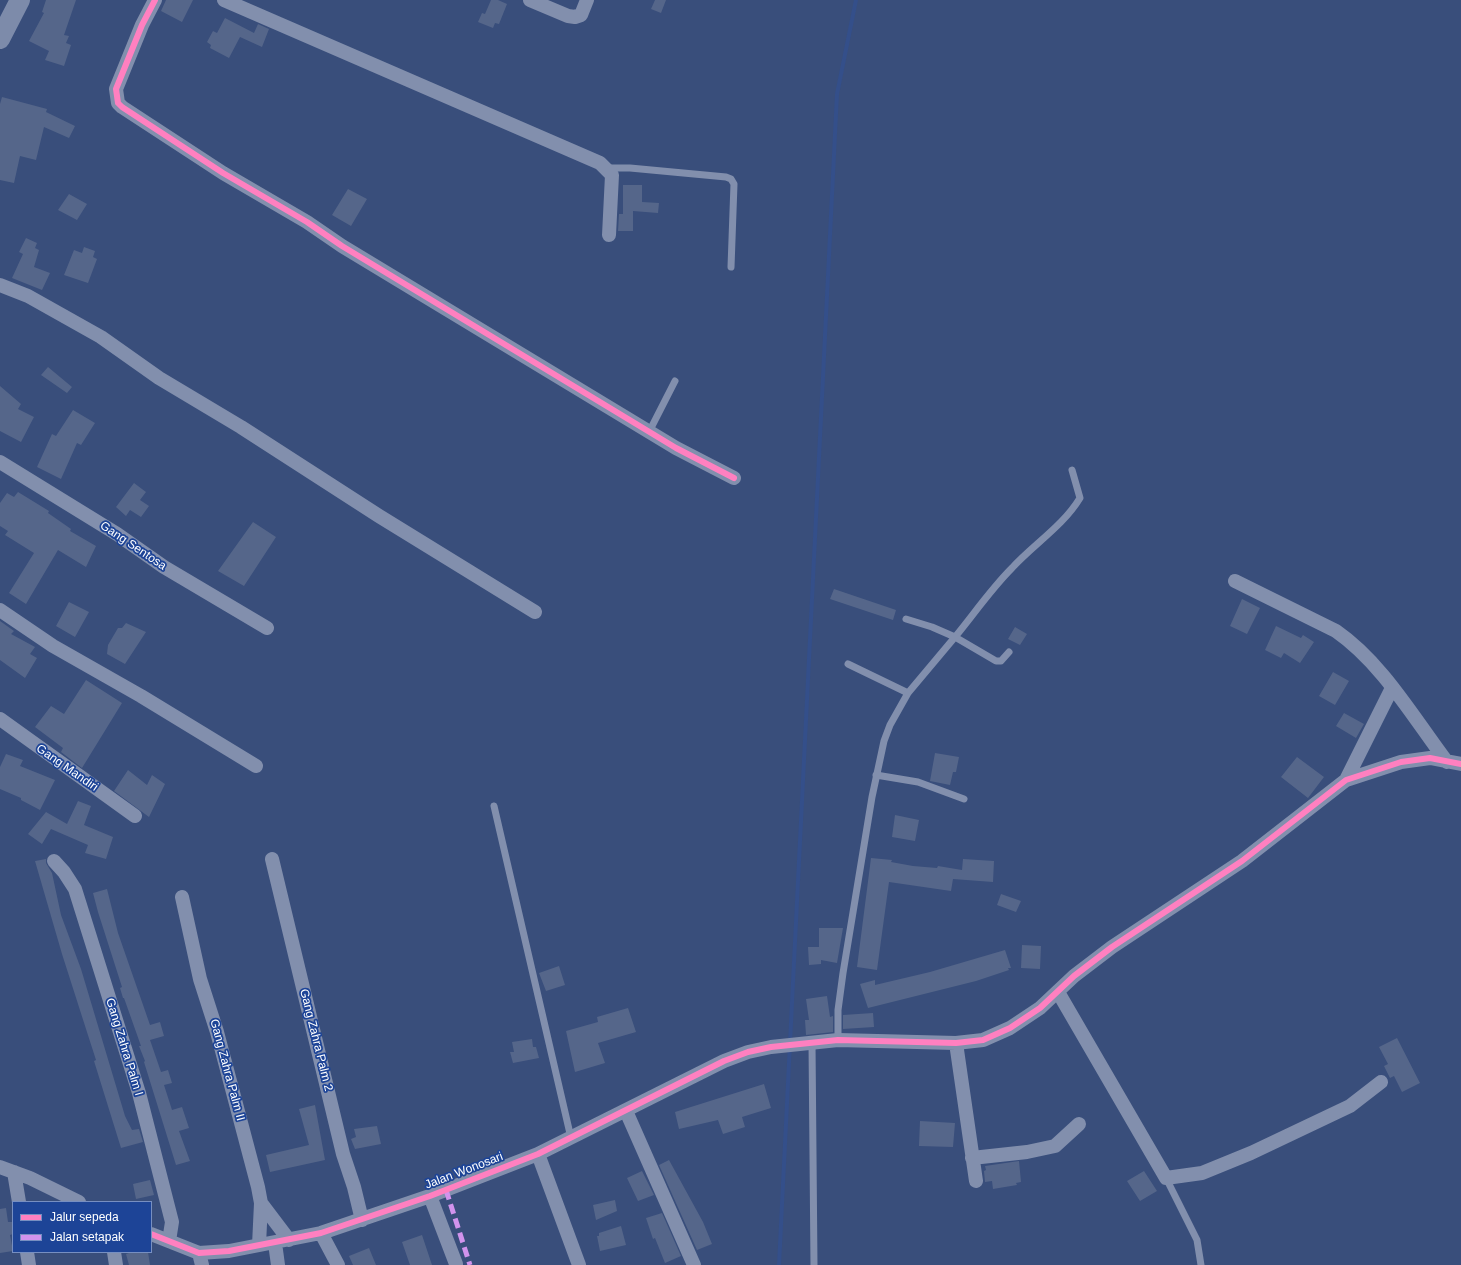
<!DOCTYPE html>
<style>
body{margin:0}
#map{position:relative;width:1461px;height:1265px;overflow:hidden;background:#394e7b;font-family:Helvetica,sans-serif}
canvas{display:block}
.legend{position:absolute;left:12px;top:1201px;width:140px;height:52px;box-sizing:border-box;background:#1d4497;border:1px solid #778fc1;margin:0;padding:5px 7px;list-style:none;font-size:12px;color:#fff}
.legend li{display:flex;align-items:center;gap:8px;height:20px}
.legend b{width:20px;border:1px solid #778fc1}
</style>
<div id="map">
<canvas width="1461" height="1265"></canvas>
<ul class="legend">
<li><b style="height:5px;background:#ff80c0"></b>Jalur sepeda</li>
<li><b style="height:5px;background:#d193ec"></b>Jalan setapak</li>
</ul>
</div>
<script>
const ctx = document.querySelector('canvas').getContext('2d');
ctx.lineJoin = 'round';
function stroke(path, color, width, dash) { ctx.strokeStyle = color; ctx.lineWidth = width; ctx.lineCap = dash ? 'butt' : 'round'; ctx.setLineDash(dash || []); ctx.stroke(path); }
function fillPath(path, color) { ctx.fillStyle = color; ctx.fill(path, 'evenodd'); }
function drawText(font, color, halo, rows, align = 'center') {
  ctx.font = font + ' Helvetica,sans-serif'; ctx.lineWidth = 3.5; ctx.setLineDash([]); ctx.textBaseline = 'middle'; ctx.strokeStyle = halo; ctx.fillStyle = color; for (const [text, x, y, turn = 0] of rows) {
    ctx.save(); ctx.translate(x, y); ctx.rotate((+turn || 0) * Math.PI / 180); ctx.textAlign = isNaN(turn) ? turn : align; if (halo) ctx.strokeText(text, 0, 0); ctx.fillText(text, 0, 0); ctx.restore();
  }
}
stroke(new Path2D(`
 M779,1265L837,94L856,0`), '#344f8a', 4);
fillPath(new Path2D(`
 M46,0H76L64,35L69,36L66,43L71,45L64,66L45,60L49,51L29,41L44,13L42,12Z
 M166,0H193L182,22L161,11Z
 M491,0H498L507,4L499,24L495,23L493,28L478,22L482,13L485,14Z
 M655,0H666L661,13L651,9Z
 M225,18L254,33L258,24L269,29L262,47L240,37L229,58L210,48L211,45L207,42L213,31L217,33Z
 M2,97L47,109L46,112L75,126L69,138L44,127L36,160L20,156L14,183L0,180V104Z
 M623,185H642V202L659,203L658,213L633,211V231H618L619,214H623Z
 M348,189L367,199L351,226L332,215Z
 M69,194L87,204L77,220L58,210Z
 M26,238L37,243L35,248L39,250L34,267L50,273L42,290L12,278L23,254L19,252Z
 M84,247L95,251L93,257L97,259L88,283L64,275L74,250L82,253Z
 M48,367L72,387L67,393L41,375Z
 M0,386L21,404L18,409L34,417L21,442L0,431Z
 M73,410L95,423L81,445L77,443L61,479L37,467L52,434L56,436Z
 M134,483L146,492L140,500L149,506L141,517L130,510L126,516L116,507Z
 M18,492L49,511L48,513L71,529L70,531L96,546L86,567L58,550L26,604L9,593L34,553L5,535L8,531L0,526V503L7,493L14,497Z
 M253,522L276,537L244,586L218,571Z
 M834,589L896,610L893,620L830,599Z
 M1242,599L1260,608L1247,634L1230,626Z
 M69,602L89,612L75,637L56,626Z
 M0,621L14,631L11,634L35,647L30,654L37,658L25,678L0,660Z
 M126,623L146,632L125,664L107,654L108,645L118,628H122Z
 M1276,626L1301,638L1303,635L1314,642L1300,663L1284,653L1281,658L1265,650Z
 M1015,627L1027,634L1020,645L1008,639Z
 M1333,672L1349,681L1335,705L1319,696Z
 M86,680L122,703L82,768L61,752L63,748L35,727L51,706L64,714Z
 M1344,713L1364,724L1356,738L1336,726Z
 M935,753L959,757L956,772H953L950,785L930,781Z
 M6,754L23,760L20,766L55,780L40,810L21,800V798L0,789V767Z
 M1297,757L1324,777L1308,798L1281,777Z
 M128,770L147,785L152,775L165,784L149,817L114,791Z
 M78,801L91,806L84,825L113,837L106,859L85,853L88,845L51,829L42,844L28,834L46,812L67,824Z
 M895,815L919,820L915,841L892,837Z
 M871,858L892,860L891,862L913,866L937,868L938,866L962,870L963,859L994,861L993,882L953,879L951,891L889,882L877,970L857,967Z
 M46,859V863L52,873L61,915L81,969L125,1116L132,1130L139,1129L143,1142L121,1148L94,1061L96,1060L86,1029L62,954L35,861Z
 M107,889L118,933L150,1025L160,1022L164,1036L150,1040L161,1072L168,1070L172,1083L164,1085L172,1110L182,1107L189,1128L179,1131L190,1161L176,1165L144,1062L145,1061L139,1046H141L124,998H123L120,988L122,987L98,912L93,893Z
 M1001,894L1021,901L1016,912L997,905Z
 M819,928H843L837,963L821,960V964L809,965L808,947H819Z
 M1022,945L1041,946L1040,969L1021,968Z
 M1005,950L1011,968H1008L1009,970L976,981L868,1008L860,984L875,980V985L930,972Z
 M559,966L565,985L546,991L539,973Z
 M827,996L830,1017L833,1016V1032L806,1035L805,1020H809L806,999Z
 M628,1008L636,1032L598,1043L605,1063L575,1072L566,1031L598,1022L597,1017Z
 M873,1013L874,1027L843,1029V1015Z
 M1397,1038L1420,1083L1402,1092L1394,1076L1390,1078L1384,1066L1388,1064L1379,1047Z
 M532,1039L533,1047H536L539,1058L513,1063L510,1052H514L512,1042Z
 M764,1084L771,1108L742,1117L745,1127L723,1134L718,1120L679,1129L675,1112Z
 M315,1105L325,1160L270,1172L266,1155L309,1145L299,1109Z
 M920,1121L955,1123L953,1147L919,1146Z
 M377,1126L381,1144L355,1149L351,1139L356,1137L354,1129Z
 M669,1160L703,1222L712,1244L697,1250L659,1165Z
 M1019,1161L1021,1182L1016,1183L1017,1185L993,1189L992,1181L985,1182L984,1171L986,1170L985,1166Z
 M642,1171L654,1195L638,1201L627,1178Z
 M1144,1171L1157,1191L1140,1201L1127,1181Z
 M150,1180L154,1195L136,1199L133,1184Z
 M615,1200L617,1211L596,1220L593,1205Z
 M6,1208L8,1222H12L13,1231V1234L10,1235L13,1251L0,1253V1209Z
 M662,1213L681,1256L665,1263L655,1238L653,1239L646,1218Z
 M621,1226L626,1245L600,1251L597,1236H599V1233Z
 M422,1235L432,1265H410L402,1242Z
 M369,1248L376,1265H353L349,1256Z
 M132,1252H148L150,1265H129L126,1254Z`), '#55668a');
stroke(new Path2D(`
 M607,168H630L726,177L731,179L734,184L731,267
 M649,432L675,381
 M1009,652L1001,661H996L955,637C974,614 991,589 1012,568C1034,544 1063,526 1080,498L1072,470
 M848,664L908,693
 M876,775L918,782L964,799
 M494,806L571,1138
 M838,1040V1010L843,973L872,797L884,741L890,725L908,693L955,637L932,627L906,619
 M812,1043L814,1265
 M1166,1178L1197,1240L1201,1265`), '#828fad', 7);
stroke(new Path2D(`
 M155,0L142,25L116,89L118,103L122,107L223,173L307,222L342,246L676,448L734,478
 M224,0L600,163L612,175L609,235
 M530,0L568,16L575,17L581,15L587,0
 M0,285L28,296L101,337L159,378L241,427L379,516L535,612
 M0,462L117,534L164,567L267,628
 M1235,581L1336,631C1382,663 1413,717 1447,762
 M0,610L53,646L141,696L256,766
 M0,719L135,816
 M1346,780L1392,688
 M272,859L343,1154L354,1187L362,1220
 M54,861L64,872L75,889L139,1093L172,1222L169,1241
 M182,897L200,979L217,1032L258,1187L261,1203L259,1245
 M1058,992L1166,1178L1202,1173L1251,1153L1350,1106L1381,1082
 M956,1043L976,1181
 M626,1111L694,1265
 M538,1154L579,1265
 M972,1158L1027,1152L1055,1146L1079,1124
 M0,1167L30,1178L79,1202
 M14,1172L19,1202
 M430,1196L456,1264
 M261,1203L289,1240
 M321,1233L338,1265
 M151,1234L199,1253L229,1251L321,1233L430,1196L538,1154L724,1061L748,1052L771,1047L838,1040L956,1043L983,1040L1010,1028L1040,1008L1074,976L1112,947L1242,861L1346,780L1401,762L1430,758L1461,764
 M275,1243L278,1265
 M27,1252L29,1265
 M114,1252L116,1265
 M199,1253L202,1265`), '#828fad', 14);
stroke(new Path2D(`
 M0,39L20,0`), '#7d8baa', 20);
stroke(new Path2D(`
 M446,1190L470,1265`), '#d193ec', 5, [10, 5]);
stroke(new Path2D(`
 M155,0L142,25L116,89L118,103L122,107L223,173L307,222L342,246L676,448L734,478
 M151,1234L199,1253L229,1251L321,1233L430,1196L538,1154L724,1061L748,1052L771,1047L838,1040L956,1043L983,1040L1010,1028L1040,1008L1074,976L1112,947L1242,861L1346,780L1401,762L1430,758L1461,764`), '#ff80c0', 6);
drawText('12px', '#fff', '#1d4497', [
 ["Gang Sentosa",133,546,34],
 ["Gang Mandiri",67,768,35],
 ["Gang Zahra Palm 2",316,1040,76],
 ["Gang Zahra Palm I",124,1047,73],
 ["Gang Zahra Palm II",227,1070,75],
 ["Jalan Wonosari",464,1171,-21]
]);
</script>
